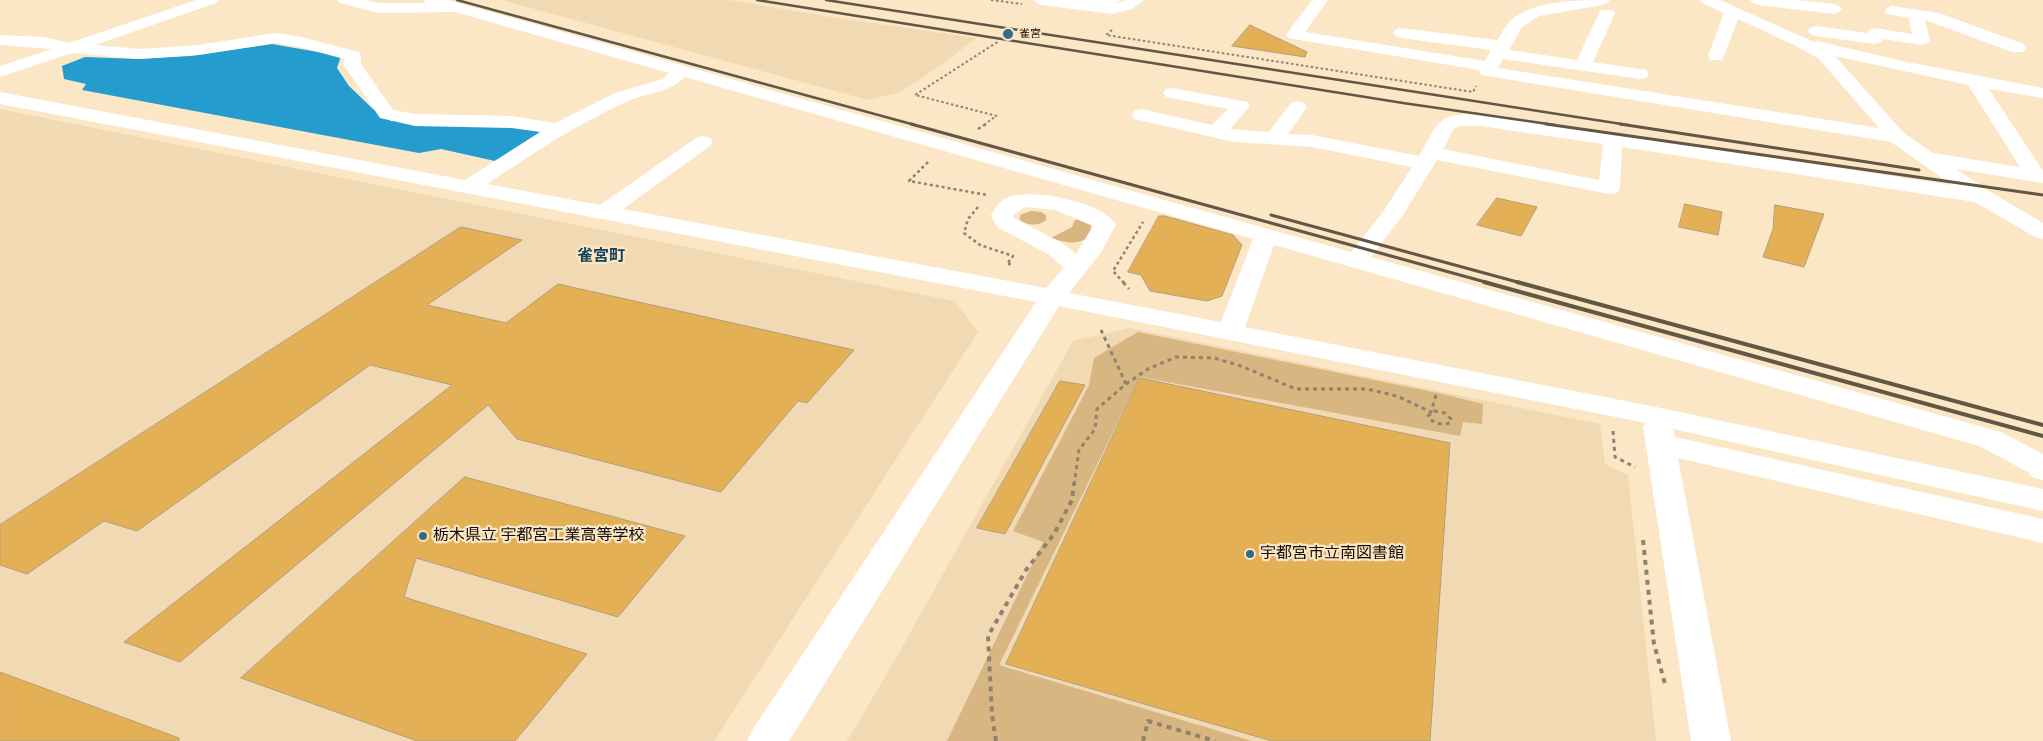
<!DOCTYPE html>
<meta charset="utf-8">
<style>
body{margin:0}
canvas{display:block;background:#fbe6c6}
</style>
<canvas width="2043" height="741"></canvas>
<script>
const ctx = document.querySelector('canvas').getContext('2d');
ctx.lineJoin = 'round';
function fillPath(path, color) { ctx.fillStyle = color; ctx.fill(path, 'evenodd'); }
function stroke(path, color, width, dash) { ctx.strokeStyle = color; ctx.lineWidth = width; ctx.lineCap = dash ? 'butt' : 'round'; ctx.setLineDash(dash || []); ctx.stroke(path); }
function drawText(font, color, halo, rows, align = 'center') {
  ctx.font = font + ' "Titillium Web","Noto Sans JP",sans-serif'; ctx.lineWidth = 4.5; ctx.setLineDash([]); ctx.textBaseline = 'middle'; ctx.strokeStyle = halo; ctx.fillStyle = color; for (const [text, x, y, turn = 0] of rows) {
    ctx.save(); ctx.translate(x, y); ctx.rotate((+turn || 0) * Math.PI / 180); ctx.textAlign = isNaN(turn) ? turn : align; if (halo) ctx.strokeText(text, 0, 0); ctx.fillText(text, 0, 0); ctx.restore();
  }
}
fillPath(new Path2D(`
 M501,0H729L831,17L976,38L949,59L901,92L868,100Z
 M0,109L954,301L978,332L714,741H0Z
 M1129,328L1600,424L1605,464L1628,475L1656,741H847L895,660L1073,341Z`), '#f1dab3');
fillPath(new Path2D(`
 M1031,211L1041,212L1046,215V220C1039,226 1028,226 1020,220V215Z
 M1080,219L1091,225L1090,237C1076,245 1066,243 1051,238L1072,227L1075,220Z
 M1138,332L1443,394L1483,404L1482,424L1463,422L1460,436L1140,377L999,665L1252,741H947L1043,542L1013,531L1089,385L1094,358Z`), '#d8b681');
fillPath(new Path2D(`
 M272,44L341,56L337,68L349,86L373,109L391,121L508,125L546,132L495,161L441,149L419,153L82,90L86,84L64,79L62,66L85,57L137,59L190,56Z`), '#249dce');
const building = new Path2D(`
 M1250,25L1307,52L1305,57L1232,46Z
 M1497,198L1537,207L1521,236L1477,225Z
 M1685,204L1722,212L1718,235L1679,227Z
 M1775,205L1824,214L1804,267L1763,257L1773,229Z
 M1159,216H1165L1233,235L1242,245L1222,296L1207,301L1150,291L1141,275L1128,272Z
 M461,227L522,240L427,305L506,323L558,284L854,350L807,403L798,401L721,492L517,439L488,405L180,662L124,642L452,385L370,365L137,531L104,521L27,574L0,565V525Z
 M1140,378L1450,443L1430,741H1272L1006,664Z
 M1060,381L1085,385L1005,534L977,528Z
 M465,477L685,536L618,617L416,558L404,597L587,654L515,741H417L241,678Z
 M0,672L179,738V741H0Z`);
fillPath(building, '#e4b056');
stroke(building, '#b19e7f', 1);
stroke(new Path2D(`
 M991,0L1022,4
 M1112,30L1106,35L1473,92L1476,86
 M997,116L915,95L999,41
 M984,125L996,116`), '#91826d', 2, [2.5, 2.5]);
stroke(new Path2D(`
 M978,129L986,124
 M928,162L909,181L987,195
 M978,207L968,219L964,233L980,245L1013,256L1007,264H1011
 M1124,283L1113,271L1143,222`), '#91826d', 2.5, [3, 3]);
stroke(new Path2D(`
 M1123,282L1129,289
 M1126,384L1148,369L1176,357L1214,358L1241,366L1296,389H1367L1397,396L1431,412L1436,395
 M1434,411L1445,413L1451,419L1450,423C1441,425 1433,424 1428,416Z
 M1613,431L1615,457L1635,467
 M1074,485L1079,450L1095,429L1097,409L1126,384L1101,330`), '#91826d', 3, [4, 4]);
stroke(new Path2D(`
 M1643,540L1654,644L1665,684
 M996,741L992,715L988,636L1026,570L1054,534L1072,500L1074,483
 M1143,741L1148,721L1215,741`), '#91826d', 4, [5, 5]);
fillPath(new Path2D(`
 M196,0H219L216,3L95,45L139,49L199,45L276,33L301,37L359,52L361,56V64L393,110L415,114L512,116L555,123L615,93L663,79L669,73L455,12L379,13L340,3L337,0H364L379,3H426L423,0H448L1351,252L1383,212L1412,167L1312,147L1234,142L1134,119L1132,115L1134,111L1141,109L1212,125L1228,109L1166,97L1163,93L1166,89L1172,88L1248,102L1250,106L1230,129L1269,132L1291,103L1298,101L1305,103L1307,107L1288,134L1312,135L1419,156C1440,119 1437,114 1481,114L1952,185L1891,142L1487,76L1481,75L1479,70L1288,38L1286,35L1312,0H1328L1305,32L1485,61L1491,50L1401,38L1395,36L1393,33L1395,30L1401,28L1497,40C1501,34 1505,27 1510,21C1532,0 1580,0 1610,0L1607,3L1602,5L1539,16L1522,27L1509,50L1577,60L1599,13L1601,10H1613L1615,13L1593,62L1646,70L1649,74L1646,78L1640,79L1503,59L1498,68L1879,128L1819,59L1796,46L1738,19L1724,56L1722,60H1710L1708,56L1724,13L1702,3L1699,0H1720L1814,42L1818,41L1902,61L2043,88V98L1989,89L2043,171V183L1956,169L1989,191L2043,223V239L2035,237L1975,202L1622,147L1620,188L1617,193L1609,194L1437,160L1403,215L1371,257L2001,432L2043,454V480L2032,477L2028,472L1979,446L1274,245L1245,327L1656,407L2043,489V511L1673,429L1675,437L2043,519V543L1678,458L1731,741H1691L1643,427L1646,423L1059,306L789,741H747L753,729L1036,302L0,104V92L465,180L540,132L512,128L415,126L380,118L343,64L344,59L300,47L276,43L199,55L139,59L72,53L0,77V66L52,49L0,45V35L44,37L69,43ZM1835,56L1968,85L2020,167L1933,153L1904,133ZM685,77L1253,239L1221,322L1069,293L1102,251L1116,224C1101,202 1031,187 1007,198C999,201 995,209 991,215L997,227L1048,254L1064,268L1046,288L623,209L710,146L713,142L710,138L703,136L696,138L600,205L487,184C532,154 577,124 626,102C647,92 668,94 685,77ZM1459,126H1481L1603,144L1599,180L1443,149L1454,129ZM1025,207L1055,210L1093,226L1076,254L1064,244L1014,218L1013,215Z
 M1034,0H1120L1115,4L1126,0H1144L1132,9L1112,14L1042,5L1037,3Z
 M1750,0H1797L1834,4L1839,6L1842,9L1839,12L1834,14L1758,5L1753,3Z
 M1892,6L1939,13L2024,44L2026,48L2024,52H2012L1925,20L1930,40L1928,43L1922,45L1883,39L1881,42L1875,44L1816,36L1810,34L1808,31L1810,28L1816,26L1867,33L1869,30L1875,28L1912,34L1909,18L1887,14L1884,11L1887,8Z`), '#fff');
stroke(new Path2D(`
 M457,0L915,125
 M757,0L1403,103L1555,125
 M826,0L1628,125`), '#625645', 2.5);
stroke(new Path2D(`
 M911,124L1489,283
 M1546,124L2043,195
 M1620,124L1919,170
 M1271,215L1521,283`), '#625645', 3);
stroke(new Path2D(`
 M1484,282L2043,436
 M1517,282L2043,425`), '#625645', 4);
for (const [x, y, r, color] of [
 [1008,34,6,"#336b85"],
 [423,536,5,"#336b85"],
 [1250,554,5,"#336b85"]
]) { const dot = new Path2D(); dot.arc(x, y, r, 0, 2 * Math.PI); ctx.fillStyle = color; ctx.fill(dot); stroke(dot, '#fbe6c6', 2); }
drawText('11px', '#140d04', '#fbe6c6', [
 ["雀宮",1019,34]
], 'left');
drawText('bold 16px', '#164358', '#fbe6c6', [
 ["雀宮町",601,257]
]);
drawText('16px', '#140d04', '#fbe6c6', [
 ["栃木県立 宇都宮工業高等学校",433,536],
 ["宇都宮市立南図書館",1260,554]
], 'left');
</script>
